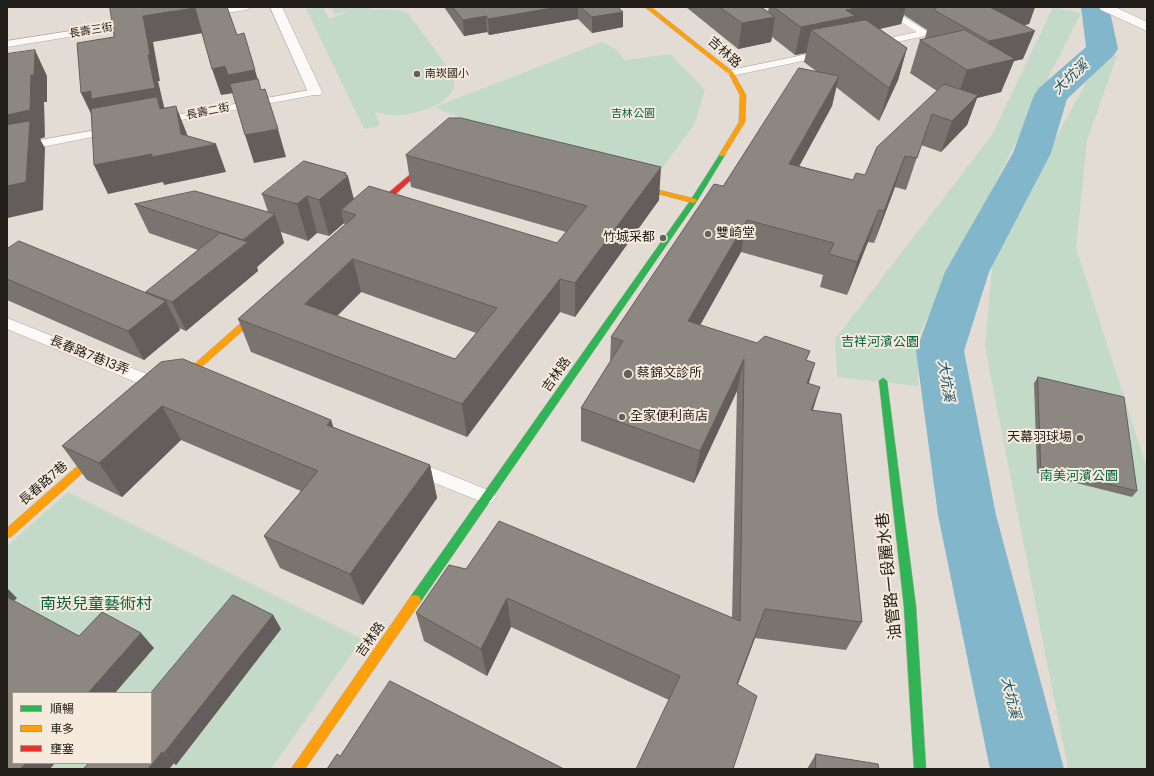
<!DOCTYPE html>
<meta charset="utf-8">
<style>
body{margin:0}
#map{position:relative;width:1154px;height:776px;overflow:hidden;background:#e3dcd5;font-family:Poppins,"Noto Sans TC",sans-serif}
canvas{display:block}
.frame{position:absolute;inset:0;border:8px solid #221e19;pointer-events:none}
.legend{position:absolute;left:12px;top:692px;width:140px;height:72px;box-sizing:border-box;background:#f6eadc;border:1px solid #a1988e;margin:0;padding:5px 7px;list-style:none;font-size:12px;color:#221e19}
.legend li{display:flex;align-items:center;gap:8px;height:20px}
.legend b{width:20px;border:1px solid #a1988e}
</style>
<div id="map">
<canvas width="1154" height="776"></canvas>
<div class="frame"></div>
<ul class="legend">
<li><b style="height:5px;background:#30b455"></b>順暢</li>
<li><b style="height:5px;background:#ff9f0a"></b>車多</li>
<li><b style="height:5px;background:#e5322d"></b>壅塞</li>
</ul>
</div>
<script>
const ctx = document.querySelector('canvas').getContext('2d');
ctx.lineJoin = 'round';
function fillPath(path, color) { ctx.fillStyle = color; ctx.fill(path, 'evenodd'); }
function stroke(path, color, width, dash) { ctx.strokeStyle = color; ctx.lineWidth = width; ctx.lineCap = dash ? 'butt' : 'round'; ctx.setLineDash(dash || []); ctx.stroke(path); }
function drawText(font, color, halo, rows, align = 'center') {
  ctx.font = font + ' Poppins,"Noto Sans TC",sans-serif'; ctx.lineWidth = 4; ctx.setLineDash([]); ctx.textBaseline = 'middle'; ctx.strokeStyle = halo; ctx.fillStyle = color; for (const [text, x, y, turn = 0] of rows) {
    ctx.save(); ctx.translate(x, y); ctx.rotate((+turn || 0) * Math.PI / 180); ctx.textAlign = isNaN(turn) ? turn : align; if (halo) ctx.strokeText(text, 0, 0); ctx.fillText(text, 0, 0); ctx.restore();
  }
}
fillPath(new Path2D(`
 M323,7L329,19L348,12L334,14L330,7H379L368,9L400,10L408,13L452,73C466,102 415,116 393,115C387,115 381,113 375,112L380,126L364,129L306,9Z
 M1053,7L1081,13L918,337V386L837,377L835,339L992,135Z
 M602,42L615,49L625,60L670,54L705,90L695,123L656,177L506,139L435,107Z
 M1103,52L1117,56L1087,140L1076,248L1147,468V769H1068L985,347L993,257L1049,150Z
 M68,492L362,639L271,769H7V546ZM13,693H151V763H13Z`), '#c4dac9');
fillPath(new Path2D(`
 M1081,7H1109L1118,49L1113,56L1067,99L1051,153L989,272L964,351L996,515L1064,769H990L938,515L916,351L945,272L1013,153L1034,95L1039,88L1086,47Z`), '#81b6cb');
const lane = new Path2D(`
 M228,7H251L246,10L206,16L201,13L206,10Z
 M877,7H888L930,33L925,36L873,47L870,46L868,44L870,42L917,32Z
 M134,21L139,24L137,26L7,47V41Z
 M827,50L831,51L832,53L831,55L731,76L726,73L731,70Z
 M315,89L320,92L319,94L160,124L154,121L160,118Z
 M113,127L117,128L119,130L117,132L7,154V146Z
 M7,318L167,382L169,386L167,390L161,392L155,390L7,329Z
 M411,459L493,492L496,497L493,502L487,504L405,471L402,466L405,461Z`);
const street = new Path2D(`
 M270,7H282L322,92L320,95H310L308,92Z
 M1099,7H1115L1147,22V31L1101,10Z`);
const fast = new Path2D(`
 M722,153L725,155L697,201L419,604L415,605L411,604L409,600L411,596L690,201L720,154Z
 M883,378L887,381L916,607L926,769H914L904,607L879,381Z`);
const slow = new Path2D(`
 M645,7H651L733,72L746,95L745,122L724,156H720L719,155L739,122L740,95L729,74Z
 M630,183L696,199L697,201L693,203L628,186L627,185Z
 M264,304L268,307L267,309L179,387H173L172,385L173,383L261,305Z
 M102,446L105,447L107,450L105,453L11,537L7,538V528L99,447Z
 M415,595L419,596L421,600L419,604L305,769H291L411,596Z`);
const jam = new Path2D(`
 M433,155L435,156V158L373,215H367V211Z`);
stroke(lane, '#aea8a2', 1);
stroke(street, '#aea8a2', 1);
stroke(fast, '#aea8a2', 1);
stroke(slow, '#aea8a2', 1);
stroke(jam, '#aea8a2', 1);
fillPath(lane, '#fbfaf9');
fillPath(street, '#fbfaf9');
fillPath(fast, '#30b455');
fillPath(slow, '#ff9f0a');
fillPath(jam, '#e5322d');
fillPath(new Path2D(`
 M444,7H618L623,27L592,33L578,19L489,35L487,32L464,36Z
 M686,7H761L768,12L769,7H1035L1029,24L1024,25L1023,59L1014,61L1001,92L977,98L967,125L941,152L921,145L906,190L895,187L874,243L868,242L847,295L820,287L823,275L741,252L700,325L807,360L809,384L813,411L862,622L846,650L755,638L738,684L669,700L511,627L487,676L424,641L416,613L466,569L732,618L737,391L694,483L581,441V408L610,362L611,337L723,186L816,71L804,62L806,53L795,55L772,37L771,42L738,49ZM904,15L927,30L925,38H926L920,40L910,73L937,91L865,175L853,180L799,166L832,106L836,87L879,121L898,80L907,48L880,29L901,24Z
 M406,155L659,200L575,317L560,312L467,437L251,352L238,319L345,225L344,223L329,236L317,233L308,241L281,232L284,243L257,267L258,271L186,331L179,328L180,330L144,360L7,300V249L147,293L146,292L198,250L149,233L135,204L268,212L262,194L346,176L354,199L557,243L566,232L411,187ZM361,292L476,333L455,359L337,316Z
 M161,362L331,420L333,427L430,465L437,498L363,605L280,568L264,536L301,491L181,440L122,497L87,480L62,446Z
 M1038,377L1137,491L1132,497L1037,473L1034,383Z
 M273,615L281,629L176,765L174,763L169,769H83Z
 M816,754L879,769H807Z`), '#797470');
fillPath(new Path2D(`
 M110,7H218L203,33L153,42L160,81H158L166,115L94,120L81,93L91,91L155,88Z
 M558,7H578V19L489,35L488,19Z
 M859,7H906L901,24L851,35L811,30L806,53L795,55L801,27L846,10Z
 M990,7H1035L1029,24L980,35Z
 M623,12V27L592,33V17Z
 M486,16L487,32L464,36L463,20Z
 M775,17L771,42L738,49L742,23Z
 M1035,31L1023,59L1014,61L1001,92L977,98L967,125L941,152L952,121L955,103L967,70L979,67L989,41Z
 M907,48L898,80L879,121L889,88Z
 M35,50L47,76V102H44L45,137L40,139L45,148L43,210L8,218L7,216V115L31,75Z
 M225,66L255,70L263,97L234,93L221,95L212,69Z
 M839,76L832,106L783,196L789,164Z
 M176,106L187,134L190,149L216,144L226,172L164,185L163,182L108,194L94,165L181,134Z
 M278,129L286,157L254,163L245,135Z
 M905,156L895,187L874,243L884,211Z
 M661,167L659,200L575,317V283Z
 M346,173L347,177L348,176L357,212L341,210L344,223L329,236L319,200L345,175Z
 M307,196L317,233L308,241L297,204Z
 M879,210L868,242L847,295L857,262Z
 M275,214L284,243L257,267L258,271L186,331L172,302Z
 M747,220L741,252L684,354L688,321Z
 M353,259L361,292L316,337L305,304Z
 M560,279V312L467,437L462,404Z
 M166,301L180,330L144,360L128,331Z
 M744,359L737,391L694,483L700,451Z
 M815,363L805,396L807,383Z
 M820,387L810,420L811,410Z
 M162,406L181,440L122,497L99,463Z
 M331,420L342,454L327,425Z
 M430,465L437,498L363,605L350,574Z
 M7,588L17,598L9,606L7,604Z
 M507,598L511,627L487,676L481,649Z
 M765,609L755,638L728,710L737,684Z
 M273,615L281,629L176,765L164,753Z
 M141,633L154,648L115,693H88Z
 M162,752L174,763L169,769H148Z
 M26,763H55L50,769H20Z`), '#635e5b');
const building = new Path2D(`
 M110,7H227L237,35L244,33L255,70L228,75L225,66L212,69L195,8L143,16L150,54L148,55L155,88L91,99V91L81,93L77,43L114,37Z
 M453,7H558L488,19L486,16L463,20Z
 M581,7H618L623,12L592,17Z
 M720,7H761L775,17L742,23Z
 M774,7H859L846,10L855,16L801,27Z
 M938,7H990L1035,31L989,41L934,10Z
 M866,20L907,48L889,88L811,30Z
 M965,30L1015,59L967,70L920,40Z
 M35,50L34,75H31L30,110L7,115V54Z
 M799,68L839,76L789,164L853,180L856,173L865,175L877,147L944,84L978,95L952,121L932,114L917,158L905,156L884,211L879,210L857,262L829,254L834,243L747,220L688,321L757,343L765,336L810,351L806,360L815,363L807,383L820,387L811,410L841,414L862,622L765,609L737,684L757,696L733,769H636L680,676L507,598L481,649L416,613L449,565L466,569L499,521L740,621L744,359L700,451L581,408L623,341L611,337L714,184L723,186Z
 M258,79L261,90L265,89L278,129L245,135L230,84Z
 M157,97L160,109L176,106L181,134L216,144L152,157V154L94,165L91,109Z
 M449,118H461L661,167L575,283L560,279L462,404L238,319L356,215L341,210L369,186L557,243L587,206L406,155ZM353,259L497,308L455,359L305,304Z
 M30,121L26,182L7,186V125Z
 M304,161L346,173L345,175L348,176L319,200L307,196L297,204L262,194Z
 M195,191L275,214L243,240L135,204Z
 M220,233L248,242L172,302L146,292Z
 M19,241L166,301L128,331L7,279V249Z
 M183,359L331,420L327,425L430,465L350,574L264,536L318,471L162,406L99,463L62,446L161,362Z
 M1038,377L1124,397L1137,491L1041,467Z
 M233,595L273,615L164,753L162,752L148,769H83L89,763H151V693Z
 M7,597L79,636L102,612L141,633L88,693H13V763H26L20,769H7Z
 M390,681L564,769H327L337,754L340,756Z
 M816,754L878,764L879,769H816Z`);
fillPath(building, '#8d8782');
stroke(building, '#635e5b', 1);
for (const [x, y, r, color] of [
 [417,74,4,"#66605b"],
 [708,234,4,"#66605b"],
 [663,238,4,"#66605b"],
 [628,374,5,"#66605b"],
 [622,417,4,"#66605b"],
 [1080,438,4,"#66605b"]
]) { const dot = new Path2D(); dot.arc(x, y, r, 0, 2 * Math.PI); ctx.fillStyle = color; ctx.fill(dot); stroke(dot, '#f6eadc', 1.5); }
drawText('11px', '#221e19', '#f6eadc', [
 ["長壽三街",91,31,-9],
 ["長壽二街",208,112,-11]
]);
drawText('11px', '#221e19', '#f6eadc', [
 ["南崁國小",425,74]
], 'left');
drawText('11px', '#056340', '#f6eadc', [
 ["吉林公園",633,114]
]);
drawText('13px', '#221e19', '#f6eadc', [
 ["吉林路",724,53,42],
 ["長春路7巷13弄",89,356,22],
 ["吉林路",557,375,-55],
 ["長春路7巷",44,484,-41],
 ["吉林路",371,640,-55]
]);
drawText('13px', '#221e19', '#f6eadc', [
 ["雙崎堂",716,234],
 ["竹城采都",655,238,"right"],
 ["蔡錦文診所",637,374],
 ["全家便利商店",630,417],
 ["天幕羽球場",1072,438,"right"]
], 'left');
drawText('13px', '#056340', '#f6eadc', [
 ["吉祥河濱公園",880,343],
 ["南美河濱公園",1079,477]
]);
drawText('italic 14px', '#15556c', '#f6eadc', [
 ["大坑溪",1071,78,-43],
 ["大坑溪",945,381,81],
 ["大坑溪",1010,698,77]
]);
drawText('16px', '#221e19', '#f6eadc', [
 ["油管路一段麗水巷",890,576,-96]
]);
drawText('16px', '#056340', '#f6eadc', [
 ["南崁兒童藝術村",96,605]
]);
</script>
